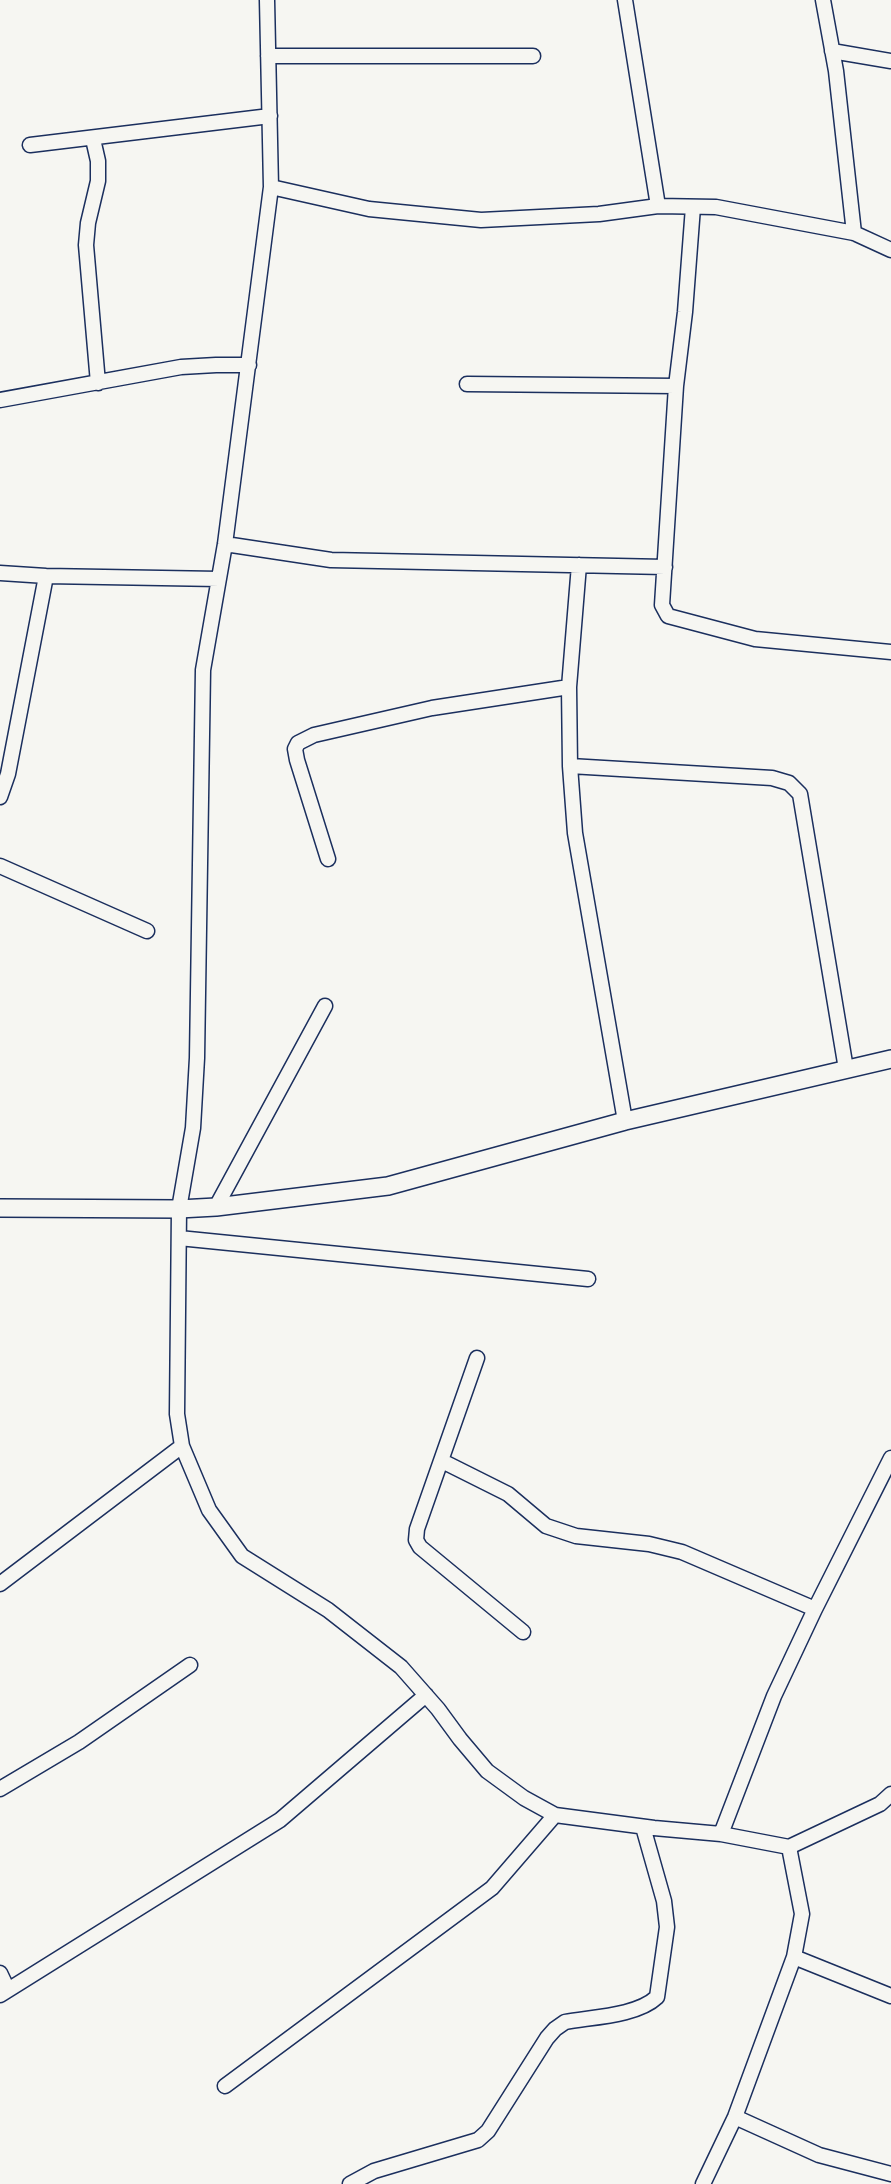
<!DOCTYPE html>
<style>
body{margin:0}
canvas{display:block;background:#f6f6f2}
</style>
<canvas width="891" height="2184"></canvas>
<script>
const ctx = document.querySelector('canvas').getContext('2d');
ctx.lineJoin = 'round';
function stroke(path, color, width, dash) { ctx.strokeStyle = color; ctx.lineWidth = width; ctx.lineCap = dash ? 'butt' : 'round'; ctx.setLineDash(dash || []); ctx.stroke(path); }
const minor = new Path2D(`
 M267,0L271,187L225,544L203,670L197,1058L193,1128L179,1209L177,1414L182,1446L209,1510L242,1556L328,1610L401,1667L438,1709L460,1739L487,1771L524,1798L555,1815L654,1828L721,1834L789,1847L880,1804L891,1794
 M625,0L658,206
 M823,0L836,71L854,233
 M832,51L891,61
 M268,56H533
 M93,139L98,161V181L88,223L86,245L98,383
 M30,145L270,116
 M271,187L369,209L481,220L599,214L658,206L716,207L854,233L891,250
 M693,207L685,312L676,386L662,605L668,616L755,639L891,652
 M467,384L676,386
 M0,400L181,367L216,365H249
 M225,544L331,560L665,567
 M579,565L569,687L570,766L575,833L625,1121
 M0,573L46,576L219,579
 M570,766L772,778L789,783L800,794L846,1069
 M0,797L8,774L46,576
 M328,859L297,760L295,749L298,743L314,735L432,708L569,687
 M0,866L147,931
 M216,1207L325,1006
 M179,1238L588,1279
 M477,1358L417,1529L416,1540L420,1547L523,1632
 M442,1461L508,1494L546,1526L576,1536L649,1544L682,1552L815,1609
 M0,1584L182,1446
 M0,1789L79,1742L190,1665
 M721,1834L774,1696L815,1609L891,1458
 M794,1957L891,1996
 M0,1973L8,1990
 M0,1995L280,1820L426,1695
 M225,2086L492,1888L555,1815
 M735,2117L819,2155L891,2174
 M350,2184L374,2171L478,2140L488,2131L547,2038L555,2029L565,2022C592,2017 637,2016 657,1997L667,1927L664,1901L643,1827
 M703,2184L735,2117L794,1957L802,1914L789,1847`);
const tertiary = new Path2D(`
 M0,1208L179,1209L216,1207L388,1186L625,1121L891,1059`);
stroke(minor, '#1b2f5e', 17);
stroke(tertiary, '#1b2f5e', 20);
stroke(minor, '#f6f6f2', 14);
stroke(tertiary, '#f6f6f2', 17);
</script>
